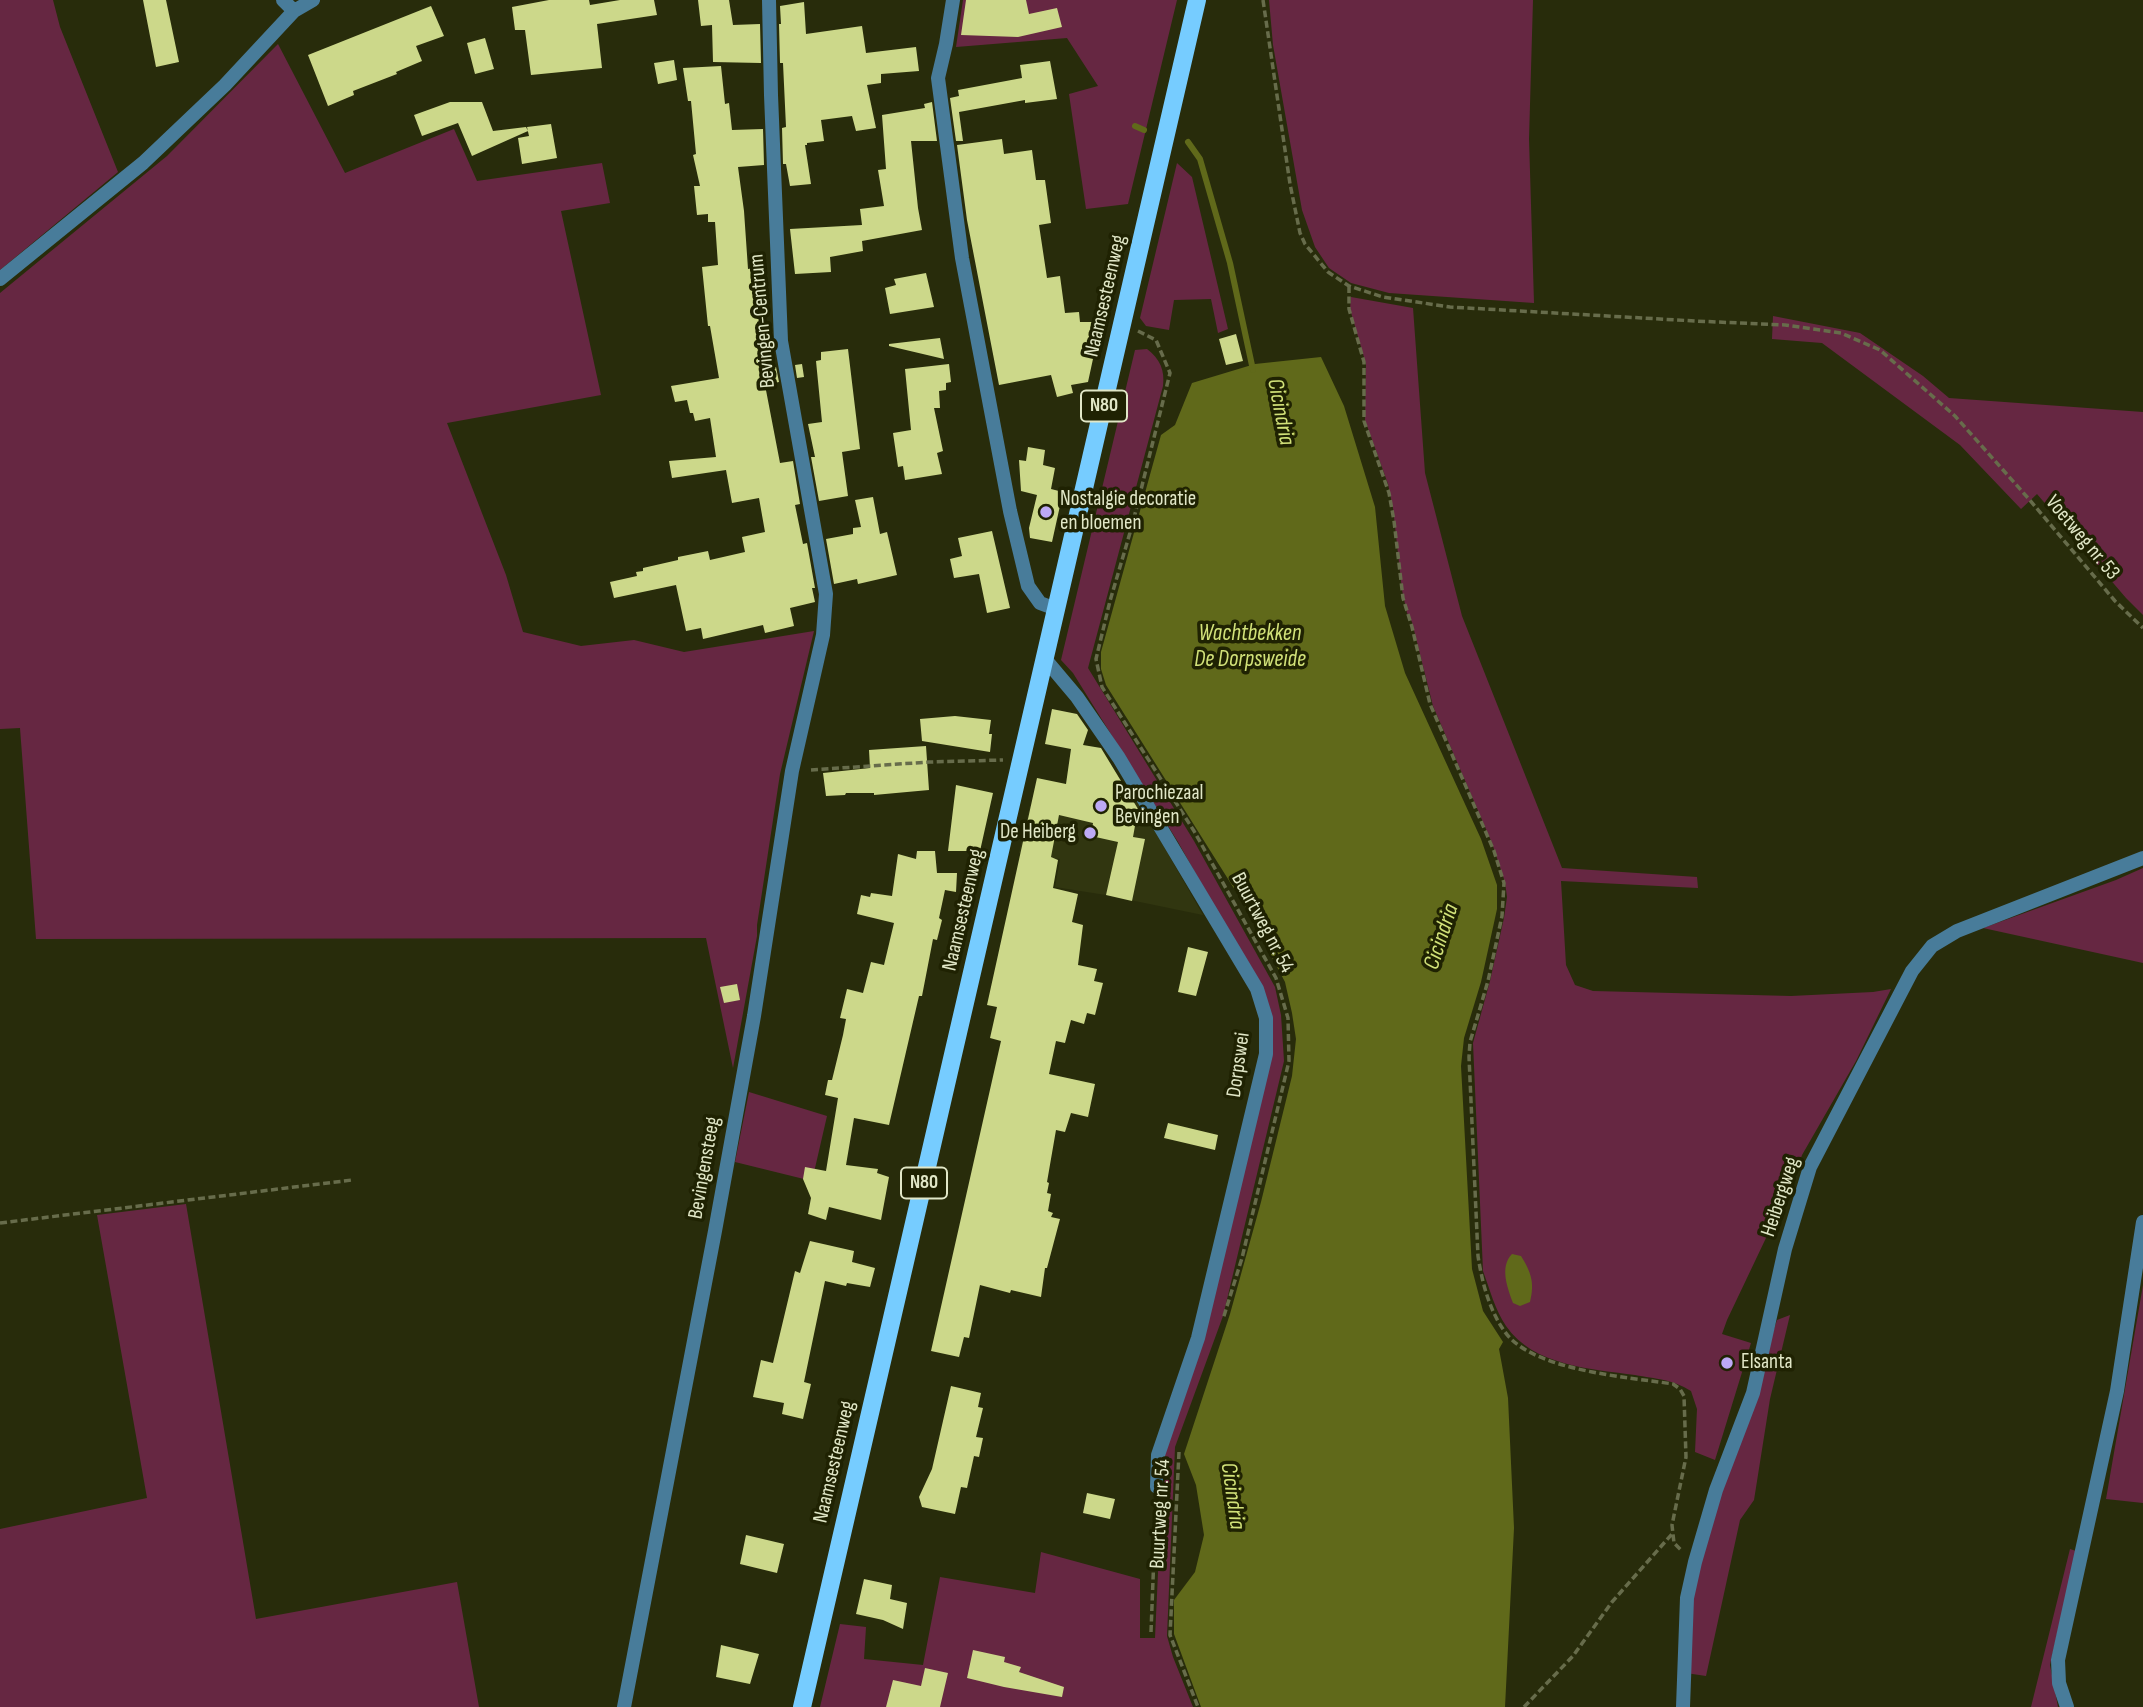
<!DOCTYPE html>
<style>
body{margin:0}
canvas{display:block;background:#282c0b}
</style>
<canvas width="2143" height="1707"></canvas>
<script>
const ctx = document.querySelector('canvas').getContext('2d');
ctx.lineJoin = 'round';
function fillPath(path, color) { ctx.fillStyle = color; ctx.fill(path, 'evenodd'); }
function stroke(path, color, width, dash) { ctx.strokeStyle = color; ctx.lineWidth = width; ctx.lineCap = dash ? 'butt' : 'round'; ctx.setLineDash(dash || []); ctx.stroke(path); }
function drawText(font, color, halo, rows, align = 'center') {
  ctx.font = font + ' "Sofia Sans Condensed",sans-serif'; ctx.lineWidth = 7; ctx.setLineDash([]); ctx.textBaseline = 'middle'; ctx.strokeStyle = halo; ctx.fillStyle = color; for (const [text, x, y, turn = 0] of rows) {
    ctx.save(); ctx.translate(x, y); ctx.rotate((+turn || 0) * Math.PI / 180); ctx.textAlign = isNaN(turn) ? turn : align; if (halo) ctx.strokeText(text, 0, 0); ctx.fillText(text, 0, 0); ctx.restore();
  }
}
fillPath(new Path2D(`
 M1076,786L1136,798L1203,915L1106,895L1055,887L1060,859L1019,853L1030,806L1065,812Z`), '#313610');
fillPath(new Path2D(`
 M0,0H53L60,27L118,172L0,270Z
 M963,0H1177L1128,204L1086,209L1069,94L1098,86L1067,38L956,47Z
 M1269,0H1533L1529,139L1534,303L1389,293L1351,283L1329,268L1315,247L1302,210L1273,45Z
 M278,44L345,173L454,129L477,181L602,163L610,203L561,211L601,395L447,423L506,575L523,632L581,646L634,640L684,652L814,631L780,774L757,925V936L733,1068L706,938L36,939L20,728L0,729V293L167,156Z
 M1177,163L1192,177L1228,329L1218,333L1211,299L1174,300L1169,330L1146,326L1140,318Z
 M1351,297L1413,308L1425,473L1462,616L1562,868L1697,877L1698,888L1561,881L1566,965L1575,985L1593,991L1791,996L1873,992L1891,989L1856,1061L1802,1155L1794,1179L1727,1320L1722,1334L1751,1343L1715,1460L1695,1452L1697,1409L1691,1391C1672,1379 1656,1379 1635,1375C1592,1369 1533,1366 1506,1326C1495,1310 1490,1290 1483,1271L1473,1043L1490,981L1504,918L1507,897L1505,882L1492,843L1433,706L1412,622L1407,613L1402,590L1393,508L1388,484L1365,420L1366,364L1350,309Z
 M1773,316L1860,333L1923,376L1949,398L2143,412V615L2126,598L2037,494L2021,509L1960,445L1822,343L1772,339Z
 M1147,349C1160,359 1165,370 1163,386L1088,668L1194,841L1275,987L1281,1015L1284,1061L1223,1316L1175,1447L1167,1636L1173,1657L1193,1707H820L840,1624L866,1627L864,1659L923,1665L940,1577L1035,1593L1041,1552L1140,1579V1638H1155L1164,1443L1270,1059L1263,987L1215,908L1178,842L1073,673L1061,660L1135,350Z
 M2143,868V963L1983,928L2116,880Z
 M749,1092L827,1116L812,1181L735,1162Z
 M186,1204L256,1619L457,1582L479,1707H0V1529L147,1498L97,1215Z
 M2143,1285V1503L2106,1499Z
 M1790,1315L1770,1399L1754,1500L1740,1520L1706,1676L1686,1673L1691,1605L1705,1539L1777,1320Z
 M2070,1549L2076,1551L2050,1665L2058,1707H2031Z`), '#662742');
fillPath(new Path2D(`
 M1321,357L1344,406L1375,507L1385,606L1405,673L1481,839L1497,885V909L1481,982L1464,1038L1461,1066L1472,1269L1483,1311L1503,1342L1499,1349L1508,1398L1514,1528L1505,1707H1201L1174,1634V1600L1195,1572L1204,1535L1196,1485L1184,1454L1230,1314L1261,1202L1292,1076L1296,1039L1292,1013L1285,982L1245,906L1106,685L1101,669V652L1161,435L1175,425L1192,383L1255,364Z
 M1512,1254L1521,1256C1531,1272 1535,1283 1530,1302L1520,1306L1513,1303C1508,1289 1499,1267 1512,1254Z`), '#60691a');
stroke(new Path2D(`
 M1135,126L1144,130
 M1188,142L1200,159L1230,263L1253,370`), '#60691a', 6);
fillPath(new Path2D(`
 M143,0H166L179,62L156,67Z
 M549,0H589L590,5L620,0H654L657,15L597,24L602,68L531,75L525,30H515L512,7Z
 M698,0H729L733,25L760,24L761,63L713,62L712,25L701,26Z
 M966,0H1026L1029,14L1057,8L1062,27L1018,37L961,35Z
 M804,2L806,34L862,26L866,53L916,47L919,71L881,74V83L867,85L876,128L856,131L852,116L821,120L824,141L807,143V145H805L811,184L790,186L786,164H783L782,128L786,127L783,63H780L779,24H781L780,6Z
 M431,6L444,36L416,46L422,61L396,72L397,74L353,91L354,95L328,106L308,55Z
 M485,38L494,69L475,74L467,43Z
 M674,60L677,80L658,84L654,63Z
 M1050,61L1057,99L1025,103V100L959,112L963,141H956L950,98L959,96L958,90L1022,78L1020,65Z
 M721,66L725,104L729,103L732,130L763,129L764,165L738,167L744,211L748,269L761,267L762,289L756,290L761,320L757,322L765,369L776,367L779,382L765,385L780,463L793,461L800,504L795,505L803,544L807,543L815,588H812L815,602L790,608L794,626L765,633L763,625L703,639L701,628L686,631L676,585L614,598L610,582L637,576L636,572L643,571V568L678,560V557L708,551L710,560L745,552L742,537L765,532L759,498L732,503L726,470L672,478L669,461L716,457L710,418L695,421L693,413H690L687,400L675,402L671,386L719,378L710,326H708L702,267L718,265L715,222H708V214L697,215L694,186H700L693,155L696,154L691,101H688L683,68Z
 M450,102H482L493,131L526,127L528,131L472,156L458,123L422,136L414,115Z
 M932,102L937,141H911L918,208L922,230L862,241L863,251L830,257L831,272L795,274L790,229L862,225L860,209L884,206L878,170L886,169L882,115L925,108L924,104Z
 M551,124L557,158L522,164L518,138L529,136L527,127Z
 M1002,139L1004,154L1032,150L1036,180H1045L1051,223L1039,225L1047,278L1060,276L1065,313L1079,312L1080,322H1101L1088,382L1071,385L1073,393L1057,397L1051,375L999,385L967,220L957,145Z
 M926,273L934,307L890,314L885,288L896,285L894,279Z
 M1236,334L1243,361L1226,365L1219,339Z
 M940,338L944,359L889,346V344Z
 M848,349L860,449L842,452L848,496L819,501L811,457H815L808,424L822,422L816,361L821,360V352Z
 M802,364L804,377L797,378L795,365Z
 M949,364L951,382L946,383V390L939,391L940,408H934L943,451L937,453L942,474L905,480L903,466L898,467L893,433L911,430L905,369Z
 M1028,447L1045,450L1043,465L1055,468L1051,489L1063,492L1052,542L1030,538L1029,528L1037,495L1021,491L1019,460L1026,461Z
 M873,497L880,534L887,532L897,575L858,584L857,579L834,584L826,539L853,534V528L861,527L855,500Z
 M992,531L1010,608L987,613L979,574L954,578L950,559L962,556L958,538Z
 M1052,709L1077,714L1088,730L1083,745L1101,748L1138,809L1133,837L1145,839L1132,901L1106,895L1118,842L1091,836L1093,823L1059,815L1051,857L1058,860L1053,888L1078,894L1072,922L1083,925L1078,965L1097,969L1094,981L1103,983L1095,1015L1087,1013L1084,1024L1071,1020L1065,1043L1056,1041L1049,1074L1095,1084L1088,1117L1071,1113L1065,1132L1056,1130L1047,1182L1049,1183L1047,1193L1051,1194L1048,1211L1053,1213L1051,1217L1060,1219L1047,1268H1045L1041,1297L1011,1290L1010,1293L980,1285L969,1338L964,1337L959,1357L931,1351L1001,1041L990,1038L997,1007L987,1005L1037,778L1066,784L1071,749L1045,744Z
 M955,716L991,720L989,734H992L990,752L922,741L920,719Z
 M926,746L929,790L874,795V793H846L845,795L826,796L823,773L870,768L869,750Z
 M956,785L993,793L980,851H948Z
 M917,851H935L937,873H957L956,892L945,890L939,918L942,920L937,940L933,939L922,996H919L889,1125L854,1118L846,1165L878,1169L877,1173L889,1177L881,1220L829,1207L826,1220L808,1214L811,1198L803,1179L805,1167L826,1171L838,1098L825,1095L828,1080H832L843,1035L846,1019L840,1018L847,989L863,993L871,962L884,965L894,923L857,914L861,895L870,897L871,893L892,896L898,854L916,859Z
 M1188,947L1208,952L1196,996L1178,992Z
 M737,984L740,1000L724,1003L720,987Z
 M1168,1123L1218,1135L1215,1150L1164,1138Z
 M810,1241L854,1251L852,1262L875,1268L870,1287L847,1283L846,1286L825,1281L804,1382L811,1384L803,1419L782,1414L784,1403L753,1397L761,1360L773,1363L795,1271L800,1273Z
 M951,1386L981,1393L978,1407L983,1408L976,1437L983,1438L979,1457L974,1456L967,1488L961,1487L955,1514L922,1507L919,1497L932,1469Z
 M1087,1493L1115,1499L1110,1519L1083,1513Z
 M746,1535L784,1544L777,1573L740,1564Z
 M864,1579L892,1585L890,1599L907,1603L903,1629L883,1620L856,1614Z
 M721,1645L759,1654L750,1684L716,1677Z
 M973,1650L1005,1657L1004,1662L1021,1667L1019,1672L1064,1687L1062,1697L1004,1687L967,1678Z
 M925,1668L948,1673L940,1707H886L893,1680L921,1686Z`), '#ccd88a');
stroke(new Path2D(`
 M1263,0L1290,184L1300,233L1305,244L1328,272L1349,286L1383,297L1450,307L1695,321L1785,325L1841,333L1880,350L1955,416L2028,498L2115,601L2143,628
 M1349,286V309L1364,362V421L1389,493L1394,521L1403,598L1412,627L1430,704L1494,851L1504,883L1502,916L1488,981L1470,1042L1469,1057L1478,1256C1482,1282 1489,1310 1505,1332C1533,1371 1628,1377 1673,1384L1680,1389L1684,1396L1686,1457L1672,1525L1674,1543L1681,1550
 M1138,331L1156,340L1170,373L1132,526L1110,601L1096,659L1102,687L1194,831L1276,978L1288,1018L1289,1061L1242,1258L1223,1319
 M811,770L929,762L1003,760
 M0,1223L352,1180
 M1179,1452L1170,1635L1198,1707
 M1151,1632L1156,1503
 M1524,1707L1573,1656L1612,1602L1672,1534`), '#676c4b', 3.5, [7, 3.5]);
stroke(new Path2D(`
 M283,0L294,11
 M953,0L946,44L938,78L962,258L1010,511L1028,586L1040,603L1056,609
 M0,279L143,163L225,85L294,11L313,0
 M1045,659L1077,697L1119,758L1257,989L1266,1018V1054L1198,1338L1158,1455L1157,1487
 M624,1707L715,1231L754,1016L792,771L823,635L826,594L781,341L771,95L769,0
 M1683,1707L1687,1598L1695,1562L1716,1490L1753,1393L1785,1249L1810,1167L1912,971L1932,946L1957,931L2143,858
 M2067,1707L2059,1683L2058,1660L2117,1391L2143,1222`), '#487c9a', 14);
stroke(new Path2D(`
 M802,1707L1197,0`), '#76ccff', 18);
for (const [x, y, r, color] of [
 [1046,512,7,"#bda9f5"],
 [1101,806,7,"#bda9f5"],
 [1090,833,7,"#bda9f5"],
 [1727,1363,7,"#bda9f5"]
]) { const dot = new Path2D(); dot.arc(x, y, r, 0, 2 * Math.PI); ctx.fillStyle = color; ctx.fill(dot); stroke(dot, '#1f2202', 2.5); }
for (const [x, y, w] of [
 [1104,406,46],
 [924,1183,46]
]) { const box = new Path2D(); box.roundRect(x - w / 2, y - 15.5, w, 31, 5); ctx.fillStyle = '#1f2202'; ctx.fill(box); stroke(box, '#e1e7c7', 2); }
drawText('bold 19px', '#e1e7c7', null, [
 ["N80",1104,406],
 ["N80",924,1183]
]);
drawText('21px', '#e1e7c7', '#1f2202', [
 ["Naamsesteenweg",1106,296,-77],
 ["Bevingen-Centrum",763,321,-95],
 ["Voetweg nr. 53",2082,538,50],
 ["Naamsesteenweg",964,910,-77],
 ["Buurtweg nr. 54",1262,923,62],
 ["Dorpswei",1239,1065,-82],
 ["Bevingensteeg",705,1168,-80],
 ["Heibergweg",1781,1197,-72],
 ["Naamsesteenweg",835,1462,-77],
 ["Buurtweg nr. 54",1161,1514,-87]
]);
drawText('21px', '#e1e7c7', '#1f2202', [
 ["Nostalgie decoratie",1060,500],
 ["en bloemen",1060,524],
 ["Parochiezaal",1115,794],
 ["Bevingen",1115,818],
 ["De Heiberg",1076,833,"right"],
 ["Elsanta",1741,1363]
], 'left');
drawText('italic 23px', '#d2e279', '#1f2202', [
 ["Cicindria",1280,412,79],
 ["Wachtbekken",1250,634],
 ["De Dorpsweide",1250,660],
 ["Cicindria",1442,937,-72],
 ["Cicindria",1232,1496,82]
]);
</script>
